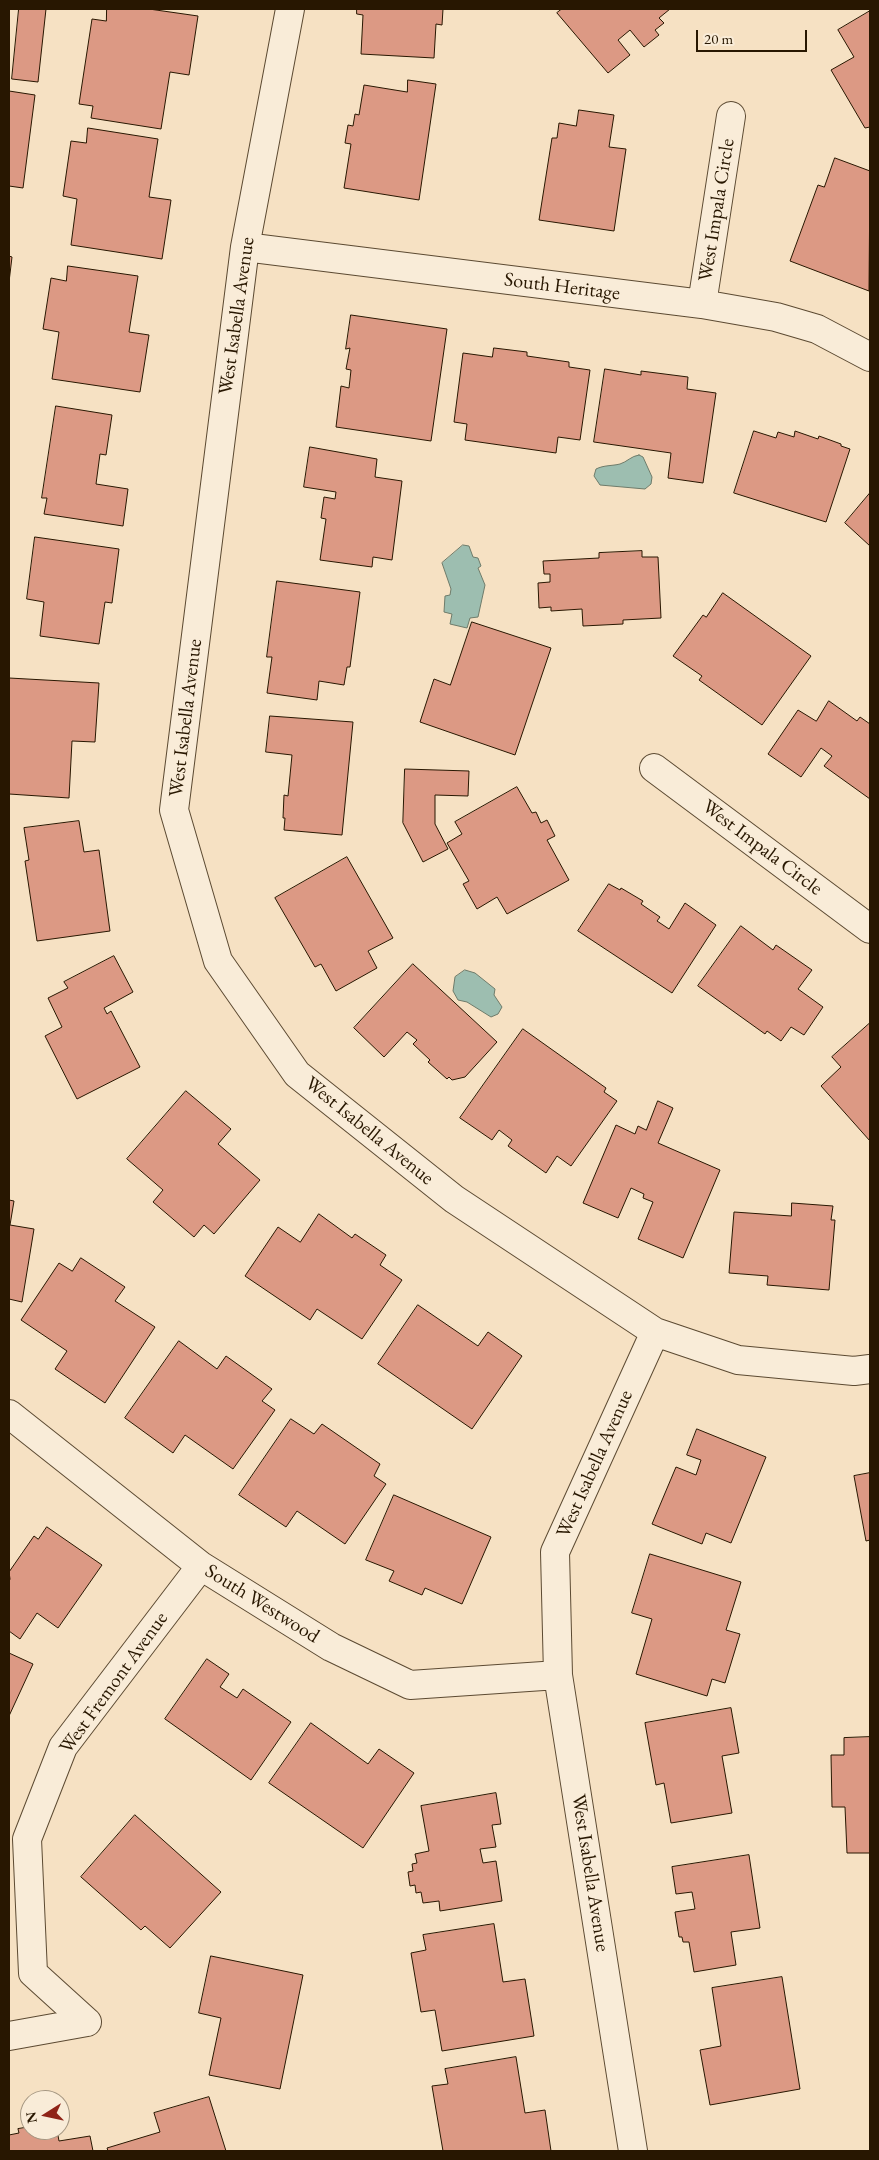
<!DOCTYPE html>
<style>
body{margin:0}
#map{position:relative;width:879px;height:2160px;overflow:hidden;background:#f6e1c3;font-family:"EB Garamond",serif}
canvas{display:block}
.frame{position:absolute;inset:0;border:10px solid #281701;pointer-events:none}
.north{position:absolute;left:20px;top:2090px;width:50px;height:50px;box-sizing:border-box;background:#f9ecd8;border:1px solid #a59782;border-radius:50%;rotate:260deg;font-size:14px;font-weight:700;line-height:20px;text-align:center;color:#281701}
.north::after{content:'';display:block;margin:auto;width:18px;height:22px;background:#8f2418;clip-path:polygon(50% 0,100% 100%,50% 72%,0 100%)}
.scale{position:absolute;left:696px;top:30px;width:111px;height:22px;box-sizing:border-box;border:2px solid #281701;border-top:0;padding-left:6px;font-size:15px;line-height:18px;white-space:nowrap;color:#281701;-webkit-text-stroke:4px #f9ecd8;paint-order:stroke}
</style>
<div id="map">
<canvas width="879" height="2160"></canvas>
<div class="frame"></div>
<div class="north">N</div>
<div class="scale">20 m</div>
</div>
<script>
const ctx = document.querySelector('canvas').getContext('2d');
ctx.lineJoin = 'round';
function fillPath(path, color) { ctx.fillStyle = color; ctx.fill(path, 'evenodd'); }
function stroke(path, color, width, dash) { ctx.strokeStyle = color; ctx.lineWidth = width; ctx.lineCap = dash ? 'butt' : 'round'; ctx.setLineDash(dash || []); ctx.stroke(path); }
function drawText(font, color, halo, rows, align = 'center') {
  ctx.font = font + ' "EB Garamond",serif'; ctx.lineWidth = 4; ctx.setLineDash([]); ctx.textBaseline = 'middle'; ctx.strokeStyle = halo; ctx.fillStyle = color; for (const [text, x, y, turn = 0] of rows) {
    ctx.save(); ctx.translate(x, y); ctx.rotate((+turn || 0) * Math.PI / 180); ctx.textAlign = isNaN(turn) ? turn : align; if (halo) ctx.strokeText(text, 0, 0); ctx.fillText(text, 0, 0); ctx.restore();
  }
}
const water = new Path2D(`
 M639,455L643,457L652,477L651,484L645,489L600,485L594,476L596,469C604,465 612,466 620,464C627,462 631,456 639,455Z
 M463,545L469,546L473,557L478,558L481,566L478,568L485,585L478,617L470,618L467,628L450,624L452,614L444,612L445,596L450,595L451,589L442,563Z
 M465,970L475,973L495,989L494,995L502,1007L498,1014L491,1017L467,1002L458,1000L453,991L455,977Z`);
fillPath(water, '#9dbeb0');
stroke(water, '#6e7b6a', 1);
const building = new Path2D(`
 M19,9H46L38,82L12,79Z
 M107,9H149L198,16L189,75L170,72L161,129L91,118L93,106L79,104L92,19L106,21Z
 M357,9H443L442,25L436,24L434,58L361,54L363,15L357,14Z
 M562,9H670L659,18L664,23L655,30L659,35L644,47L630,30L618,40L630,55L608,73L557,13Z
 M870,11V127L865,128L831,70L854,57L838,30Z
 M408,80L436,84L419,200L344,188L351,144L345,143L348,125L353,126L355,114L359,115L364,85L407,92Z
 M9,91L35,95L23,188L9,186Z
 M579,110L614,115L609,147L626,149L614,231L539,220L552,138H557L559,123L576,126Z
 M88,128L158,139L149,197L171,200L162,259L71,245L77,199L63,196L71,141L86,143Z
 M835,158L870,171L869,291L790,261L818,185L824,187Z
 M9,256L12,257L9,282Z
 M68,266L138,276L129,332L149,335L140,392L52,379L59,332L43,329L51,278L66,281Z
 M351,315L447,329L431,441L336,427L341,386L349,388L351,370L346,369L350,348L346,349Z
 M494,348L527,352V356L569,362V367L590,370L580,440L558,437L556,453L465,440L467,424L454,422L463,353L492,357Z
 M605,369L641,375V371L688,377L687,389L716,393L703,483L668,478L671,453L594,442Z
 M56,406L112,415L106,455L100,454L96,484L128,489L123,526L44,514L47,498H42Z
 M754,431L776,438L778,432L794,437L795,431L818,439L819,436L841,444V446L850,449L826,522L734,493Z
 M310,447L377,459L375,477L402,481L392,560L373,557L372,567L320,560L326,519L321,518L324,497L335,499L336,492L304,487Z
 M870,493V546L845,523Z
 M35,537L119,549L112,603L105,602L99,644L40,636L44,602L27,599Z
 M642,551V557H658L661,618L623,620V624L583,626L582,609L551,611V607L539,608L538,583L550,582V574H544L543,561L599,558V553Z
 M277,581L360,592L350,667H347L344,685L319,681L317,700L267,693L272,657H267Z
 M723,593L811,656L762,725L699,680L702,676L673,656L703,615L706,617Z
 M472,622L551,648L515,755L420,722L434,679L450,685Z
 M9,678L99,683L95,742L72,741L69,798L9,794Z
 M829,701L857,721L860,717L870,724V799L824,766L832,756L821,748L801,777L768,754L798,710L816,721Z
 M270,716L353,722L342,835L284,830L285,818H283L284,795L288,796L292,755L266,752Z
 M405,769L469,771L468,796L435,795V824L448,849L423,862L403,823Z
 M517,787L532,813L536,812L541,823L547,820L555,836L547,840L569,880L507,914L497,897L477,909L463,884L469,881L447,843L462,834L455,822Z
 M79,821L84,852L99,850L110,931L37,941L25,861L29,860L24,828Z
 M347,857L393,938L368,951L377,968L336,991L321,964L315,967L275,898Z
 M609,884L620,890L621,888L643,901L641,904L660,917L657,921L669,929L685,903L716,925L672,993L578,931Z
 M741,926L773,950L776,945L812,970L798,989L823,1007L804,1035L791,1027L781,1041L767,1031L765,1034L698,986Z
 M114,956L133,992L104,1008L107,1014L111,1011L140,1067L77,1099L45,1036L62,1027L48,998L68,988L64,982Z
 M413,964L497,1042L465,1077L452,1080L449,1077L447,1079L428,1062L430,1060L413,1044L417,1040L407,1032L384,1057L354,1028Z
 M870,1023V1141L821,1086L841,1067L832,1057Z
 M523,1029L606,1088L604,1092L617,1101L571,1166L557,1156L546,1173L508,1146L512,1140L499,1130L492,1140L460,1118Z
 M186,1091L231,1129L218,1144L260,1180L214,1234L204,1225L194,1237L153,1202L163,1190L127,1159Z
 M658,1101L673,1108L658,1143L720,1170L683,1258L638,1239L653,1202L643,1198L644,1194L631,1188L618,1218L583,1203L616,1125L635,1134L638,1126L646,1130Z
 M9,1200L14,1201L10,1225L34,1229L22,1302L9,1299Z
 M792,1203L833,1206L831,1220H835L829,1290L767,1285L768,1276L729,1273L734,1212L791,1216Z
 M319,1214L352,1238L355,1234L386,1255L380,1265L402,1280L362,1339L317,1309L310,1320L245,1276L278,1227L300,1242Z
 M81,1258L125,1287L115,1301L155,1327L105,1403L55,1369L67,1351L21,1320L59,1263L72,1271Z
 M418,1305L478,1346L488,1332L522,1356L472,1429L378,1364Z
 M179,1341L217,1369L226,1356L272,1389L262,1401L275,1410L233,1469L185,1435L173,1453L125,1418Z
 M291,1419L314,1434L322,1424L380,1464L374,1476L386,1484L345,1544L297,1511L286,1527L239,1495Z
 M697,1429L766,1457L731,1543L706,1533L702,1544L652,1524L676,1467L696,1475L701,1460L687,1455Z
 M870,1473V1540L866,1541L854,1476Z
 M394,1495L491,1537L462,1604L425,1588L422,1595L389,1581L394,1571L366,1560Z
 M47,1527L102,1565L58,1628L37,1613L20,1639L9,1631V1582L10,1579L9,1572L34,1536L38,1539Z
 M650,1554L741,1582L726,1630L740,1634L725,1683L712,1679L707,1696L636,1674L652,1619L632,1613Z
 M9,1653L33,1664L9,1716Z
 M207,1659L229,1674L220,1687L237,1698L243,1689L291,1722L251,1780L165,1719Z
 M731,1708L739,1753L722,1756L732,1813L671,1823L664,1783L656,1785L645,1723Z
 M311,1723L368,1764L379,1749L414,1773L363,1848L269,1783Z
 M870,1737V1853H847L845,1807H832L831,1755H844V1738Z
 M496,1793L501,1824L492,1825L496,1847L480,1849L483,1863L496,1861L502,1901L440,1911L439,1901L423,1903L421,1892L416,1893L415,1885L410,1886L408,1872L413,1871L412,1864L417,1863L415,1854L429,1851L421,1806Z
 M135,1815L221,1892L170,1948L145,1926L141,1930L81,1877Z
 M749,1855L760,1928L731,1932L736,1965L694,1972L689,1942H683L682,1937H679L675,1912L695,1909L692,1892L676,1894L672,1867Z
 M494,1924L503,1982L525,1979L534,2036L442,2051L435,2010L421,2012L411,1953L426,1950L423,1935Z
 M211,1956L303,1975L280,2089L209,2075L221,2018L199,2013Z
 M782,1977L800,2089L710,2105L700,2050L721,2046L712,1988Z
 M516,2057L525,2113L545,2110L551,2151H443L432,2086L448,2084L445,2069Z
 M209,2097L226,2151H108L107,2148L160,2132L154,2113Z
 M30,2127V2130H57L59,2141L90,2136L93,2151H9V2135L19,2133L18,2129Z`);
fillPath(building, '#dc9984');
stroke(building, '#281701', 1);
const minor = new Path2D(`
 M290,9L245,247L174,810L218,961L297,1074L454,1199L655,1332L738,1360L854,1371L870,1369
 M245,247L702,304L776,317L817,329L870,357
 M702,304L731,116
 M654,768L870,929
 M9,1414L201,1566L331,1647L410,1685L558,1675
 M87,2022L33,1973L27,1839L63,1747L201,1566
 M9,2036L87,2022
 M633,2151L558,1675L555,1552L655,1332`);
stroke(minor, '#5c4a32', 30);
stroke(minor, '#f9ecd8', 28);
drawText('20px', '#281701', '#f9ecd8', [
 ["West Impala Circle",717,210,-81],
 ["South Heritage",562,287,7],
 ["West Isabella Avenue",237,316,-82],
 ["West Isabella Avenue",186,718,-83],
 ["West Impala Circle",762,848,37],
 ["West Isabella Avenue",369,1131,39],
 ["West Isabella Avenue",595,1464,-66],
 ["South Westwood",262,1604,32],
 ["West Fremont Avenue",114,1683,-54],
 ["West Isabella Avenue",590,1873,81]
]);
</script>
